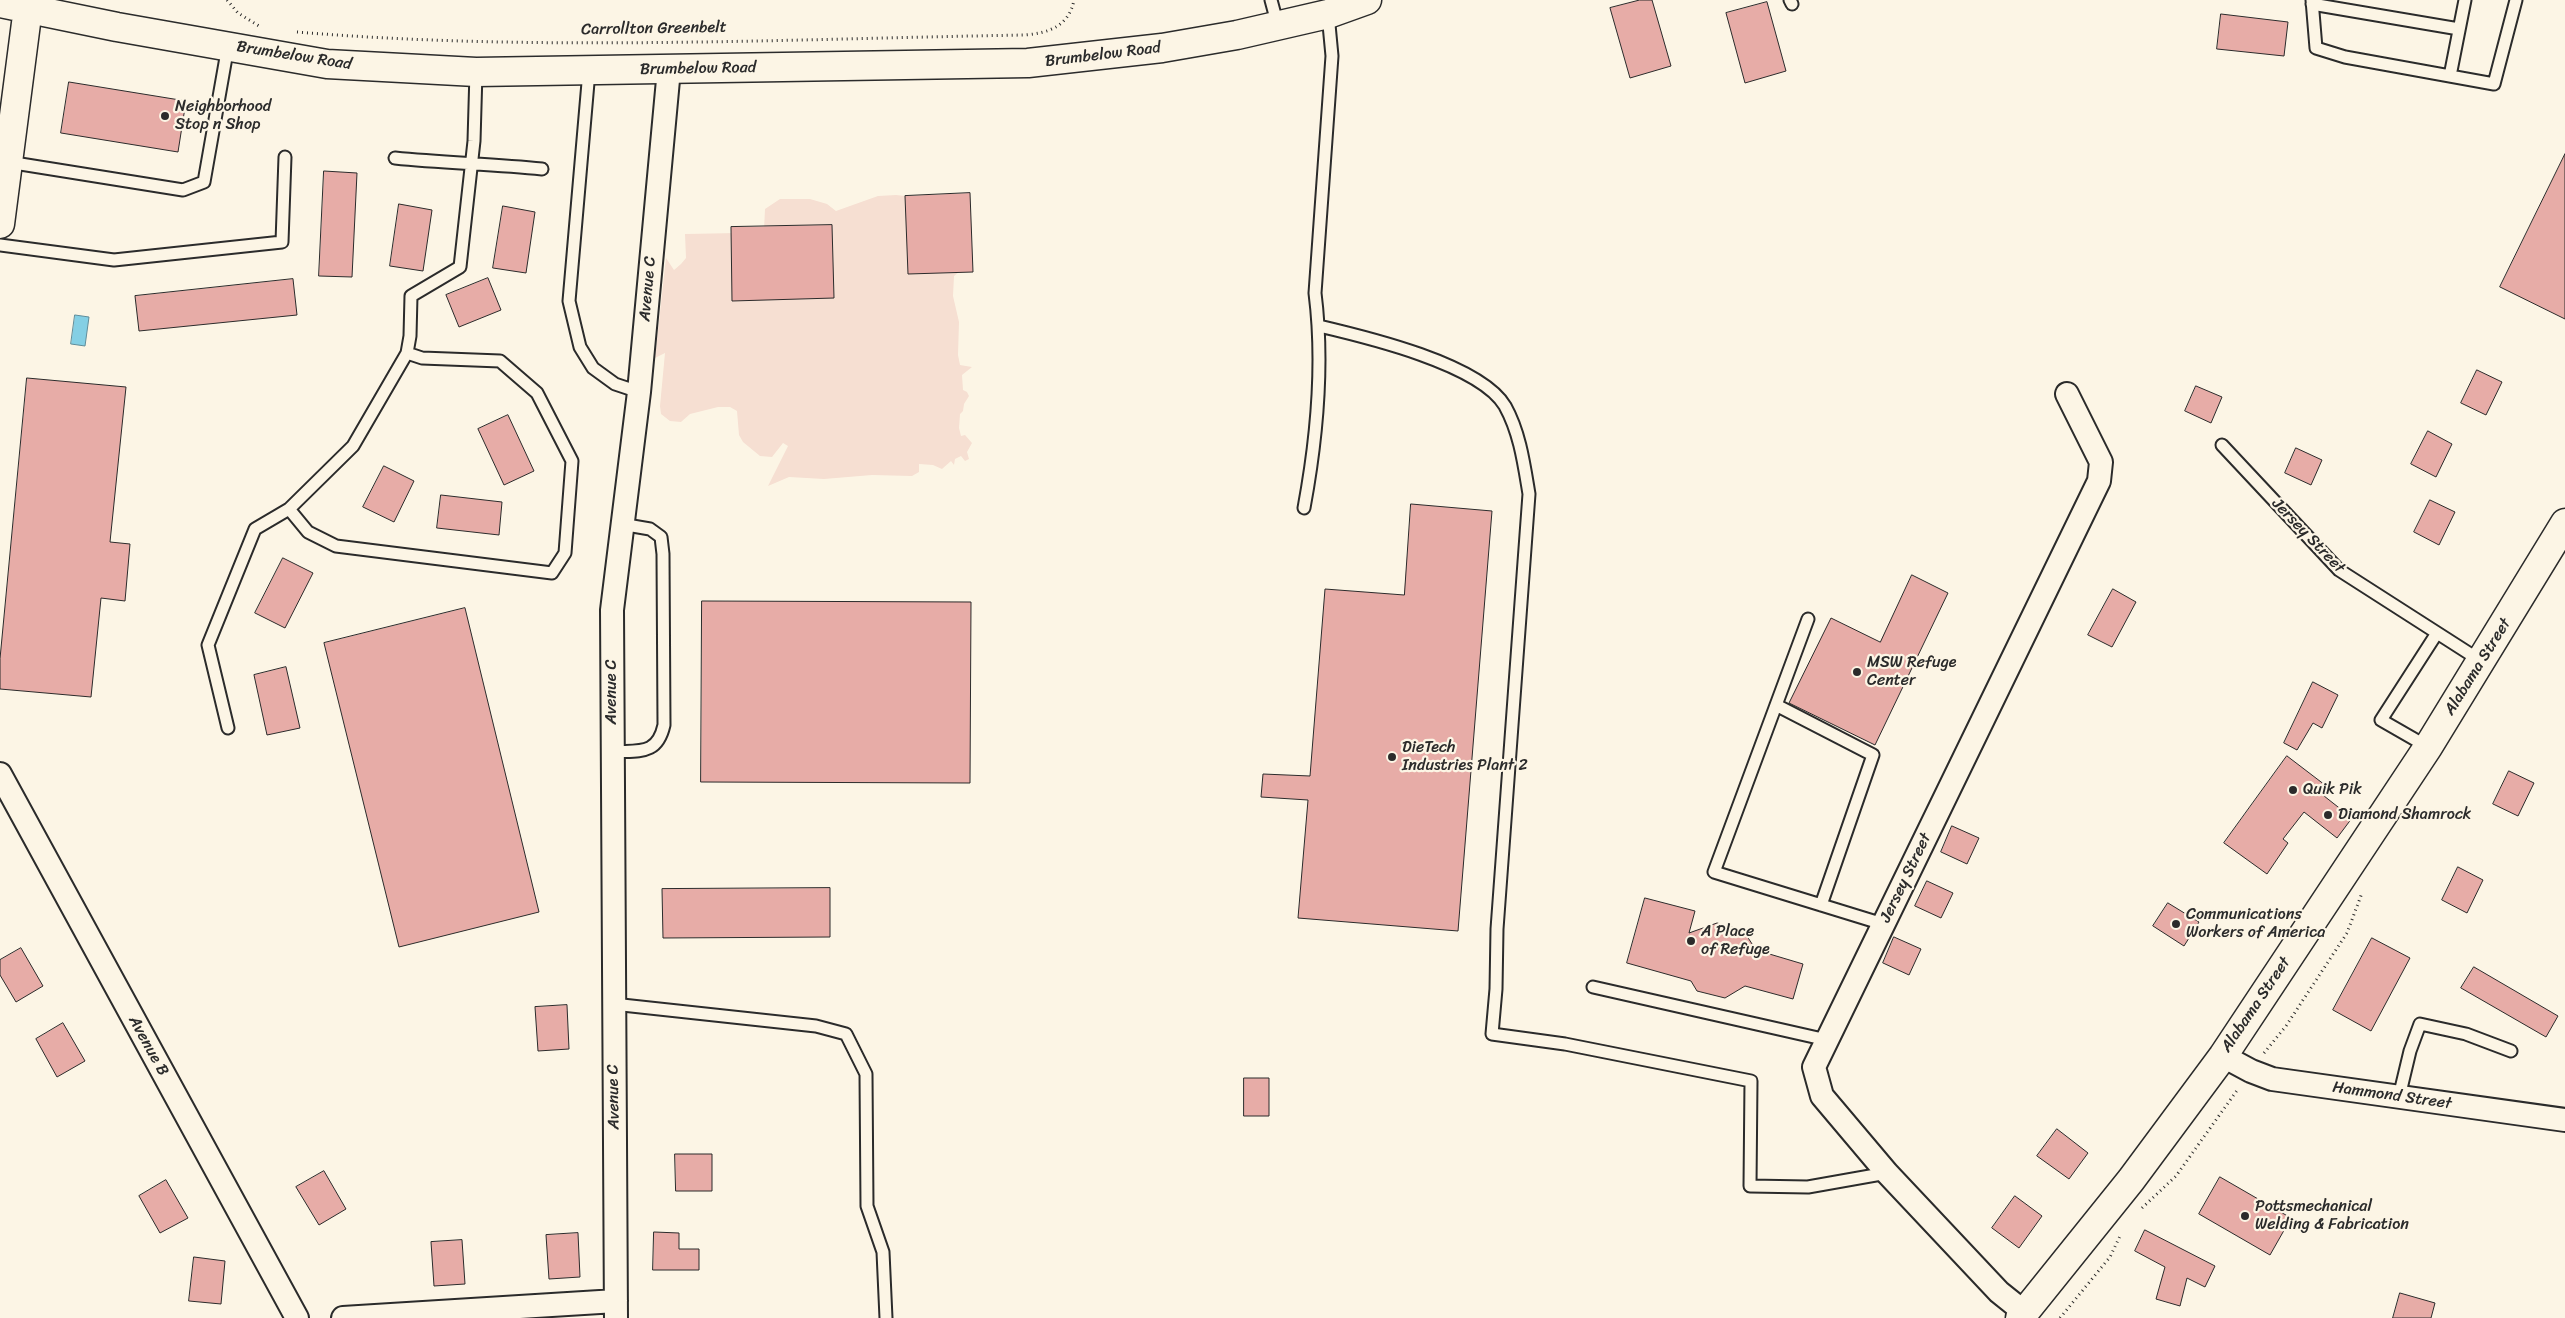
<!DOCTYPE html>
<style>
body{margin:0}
canvas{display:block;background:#fcf5e5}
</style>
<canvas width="2565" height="1318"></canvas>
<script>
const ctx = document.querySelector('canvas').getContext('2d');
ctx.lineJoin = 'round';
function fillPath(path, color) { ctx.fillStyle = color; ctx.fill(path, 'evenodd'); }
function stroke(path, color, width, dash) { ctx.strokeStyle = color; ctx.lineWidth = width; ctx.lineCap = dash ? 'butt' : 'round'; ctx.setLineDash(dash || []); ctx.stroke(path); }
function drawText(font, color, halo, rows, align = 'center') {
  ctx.font = font + ' Sriracha,sans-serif'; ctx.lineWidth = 4.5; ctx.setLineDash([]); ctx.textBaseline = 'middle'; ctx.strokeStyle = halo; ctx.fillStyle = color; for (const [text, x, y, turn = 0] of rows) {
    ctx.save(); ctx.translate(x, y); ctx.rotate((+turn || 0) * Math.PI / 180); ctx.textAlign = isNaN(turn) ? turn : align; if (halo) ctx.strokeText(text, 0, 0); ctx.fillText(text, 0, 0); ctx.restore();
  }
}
fillPath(new Path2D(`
 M896,195L905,196L908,199L970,198L973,272H959L954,276L953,296L959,322L958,355L960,365L972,367L962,375L963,390L967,392L969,396L964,404L963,411L960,414L959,428L961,436L965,435L972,443L967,452L969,459L965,461L961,456L955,459L954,465L951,461L942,469L933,465L919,464V472L912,476L872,475L824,479L789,477L768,486L788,446L783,443L772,457L760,456L743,442L739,435L737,411L730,407H718L690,414L681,422L670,421L661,414L660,406L665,353L655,358L666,258L674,270L681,264L686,258L685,234L738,233L764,230L765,209L780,199H810L827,204L836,211L878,196Z`), '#f6dfd2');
const water = new Path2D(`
 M75,315L89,317L85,346L71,344Z`);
fillPath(water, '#84cfe4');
stroke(water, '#608d9a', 1);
const building = new Path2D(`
 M1640,0H1652L1671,66L1630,78L1610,8Z
 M1767,2L1786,71L1745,83L1726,13Z
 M2221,14L2288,22L2284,56L2217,49Z
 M69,82L186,101L178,152L61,133Z
 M2565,154V319L2500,287Z
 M324,171L357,173L352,277L319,276Z
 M970,193L973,272L908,274L905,196Z
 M399,204L432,210L423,271L390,266Z
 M503,206L535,212L526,273L493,268Z
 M832,225L834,298L732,301L731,227Z
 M488,278L501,310L459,327L446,295Z
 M293,279L297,315L139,331L135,296Z
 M2477,370L2502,382L2486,415L2461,403Z
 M27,378L126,387L110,542L130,544L125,601L101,598L91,697L0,689V659Z
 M2196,386L2222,397L2211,423L2185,411Z
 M508,415L534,471L504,485L478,429Z
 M2428,431L2452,444L2436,477L2411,464Z
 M2296,448L2322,460L2311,485L2285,473Z
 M384,466L414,481L394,522L363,507Z
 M441,495L502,502L499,535L437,528Z
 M2430,500L2455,512L2439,545L2414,532Z
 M1411,504L1492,511L1458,931L1298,918L1308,800L1261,797L1263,774L1310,776L1325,589L1404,595Z
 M283,558L313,573L285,628L255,613Z
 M1912,575L1948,593L1875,745L1789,703L1831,618L1880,642Z
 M2113,589L2136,602L2112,647L2088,635Z
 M702,601L971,602L970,783L701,782Z
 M465,608L539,912L399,947L324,643Z
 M286,667L300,728L267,735L254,675Z
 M2313,682L2338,695L2322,728L2313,723L2297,750L2284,743Z
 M2287,756L2325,785L2319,792L2352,818L2337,838L2304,812L2283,839L2288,843L2267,874L2224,843Z
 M2509,771L2534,783L2518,816L2493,804Z
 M1952,826L1979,838L1967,864L1941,852Z
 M2458,867L2483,880L2467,913L2442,900Z
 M1927,881L1953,893L1941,918L1915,906Z
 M830,888V937L663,938L662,889Z
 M1645,898L1695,911L1689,933L1717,923L1743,930L1756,950L1803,964L1793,999L1745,986L1725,998L1697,991L1691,981L1627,963Z
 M2168,903L2199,922L2184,946L2153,926Z
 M1894,937L1921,949L1909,975L1883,963Z
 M2372,938L2410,958L2371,1031L2333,1010Z
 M21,948L43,986L16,1002L0,975V960Z
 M2474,967L2558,1016L2546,1037L2461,988Z
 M567,1005L569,1049L538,1051L535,1007Z
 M63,1023L85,1061L57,1077L36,1039Z
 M1244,1078H1269V1116H1244Z
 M2057,1129L2088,1153L2069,1179L2037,1156Z
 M675,1154H712V1191H676Z
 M324,1171L346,1209L319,1225L296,1187Z
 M2220,1177L2291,1218L2270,1255L2199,1214Z
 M166,1180L188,1218L160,1233L139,1196Z
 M2015,1196L2042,1216L2019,1248L1992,1228Z
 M2145,1230L2215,1266L2205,1287L2187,1278L2180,1306L2156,1299L2165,1267L2135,1251Z
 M654,1232L679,1233V1249H699V1270H653Z
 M578,1233L580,1277L549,1279L546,1235Z
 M462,1240L465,1284L434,1286L431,1242Z
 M194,1257L225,1261L221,1304L189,1301Z
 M2400,1293L2435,1303L2431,1318H2393Z`);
fillPath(building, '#e7aca7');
stroke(building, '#2b2b2b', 1);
const service = new Path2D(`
 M1271,0L1278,26
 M1790,0L1792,4
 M2312,0L2316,48L2345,57L2494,84L2516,0
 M2312,4L2459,29
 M589,71L569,301L580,347L593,368L615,384L639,392
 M2450,76L2465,0
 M395,158C444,163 493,164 542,169
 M8,162L183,190L204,182L228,46
 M0,245L114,260L282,242L285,157
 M1319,326C1366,337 1480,364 1505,406C1520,433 1524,464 1529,494L1497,929L1496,989L1492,1034L1565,1044L1751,1081L1750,1186L1808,1187L1887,1173
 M2222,445L2339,570L2481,661
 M1304,508C1317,438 1324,364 1315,293L1332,56L1328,14
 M289,509L308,532L336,546L552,573L565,553L572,461L537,393L500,361L422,358L407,353
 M1808,619L1714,872L1883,924
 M1776,705L1873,755L1821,905
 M228,728L208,645L255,529L289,509L353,446L407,353L410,336L411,296L460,267L474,141L476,72
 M2428,747L2381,720L2437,633
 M612,752C639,750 657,756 664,725L663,554L661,537L650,529L621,524
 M1593,987L1827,1040
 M613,1004L816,1026L846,1034L866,1074L867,1206L883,1252L886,1318
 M2399,1097L2410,1051L2420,1024L2466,1034L2511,1051`);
const minor = new Path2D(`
 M0,774L297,1318
 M2223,1056L2251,1071L2272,1079L2565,1120
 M2024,1312L1999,1292L1887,1173L1822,1096L1814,1067L2099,481L2101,462L2067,394
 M343,1318L616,1301
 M616,1318L612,610L639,392L669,69`);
const tertiary = new Path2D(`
 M0,3L117,27L327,64L476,72L1028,63L1162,48L1237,35L1328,14L1367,0
 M0,224L29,0`);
const secondary = new Path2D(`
 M2020,1318L2131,1180L2223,1056L2428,747L2565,523`);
stroke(service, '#2b2b2b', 15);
stroke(minor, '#2b2b2b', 26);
stroke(tertiary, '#2b2b2b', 31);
stroke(secondary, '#2b2b2b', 31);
stroke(new Path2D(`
 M227,0L238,13L259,26
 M297,32C539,52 783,39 1025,35C1049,33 1069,26 1074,0
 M2264,1053L2286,1026L2347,933L2362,893
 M2142,1208L2176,1176L2238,1089
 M2060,1318L2110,1257L2121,1234`), '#2b2b2b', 3, [1, 4]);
stroke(service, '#fcf5e5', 11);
stroke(minor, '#fcf5e5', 22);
stroke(tertiary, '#fcf5e5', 28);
stroke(secondary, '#fcf5e5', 28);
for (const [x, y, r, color] of [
 [165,116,5,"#2b2b2b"],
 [1857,672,5,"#2b2b2b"],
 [1392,757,5,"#2b2b2b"],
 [2293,790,5,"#2b2b2b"],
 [2328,815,5,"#2b2b2b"],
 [2176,924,5,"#2b2b2b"],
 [1691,941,5,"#2b2b2b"],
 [2245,1216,5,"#2b2b2b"]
]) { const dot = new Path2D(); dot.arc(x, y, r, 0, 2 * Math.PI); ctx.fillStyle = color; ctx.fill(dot); stroke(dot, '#fcf5e5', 2); }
drawText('16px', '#2b2b2b', '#fcf5e5', [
 ["Carrollton Greenbelt",654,29,-1],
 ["Brumbelow Road",1103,55,-7],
 ["Brumbelow Road",294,56,9],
 ["Brumbelow Road",698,69,-1],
 ["Avenue C",648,289,-85],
 ["Jersey Street",2308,536,46],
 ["Alabama Street",2478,667,-58],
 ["Avenue C",612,692,-90],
 ["Jersey Street",1906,878,-64],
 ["Alabama Street",2256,1005,-56],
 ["Avenue B",148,1046,61],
 ["Hammond Street",2392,1096,8],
 ["Avenue C",614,1097,-91]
]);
drawText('16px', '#2b2b2b', '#fcf5e5', [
 ["Neighborhood",175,107],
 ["Stop n Shop",175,125],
 ["MSW Refuge",1867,663],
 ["Center",1867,681],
 ["DieTech",1402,748],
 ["Industries Plant 2",1402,766],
 ["Quik Pik",2303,790],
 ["Diamond Shamrock",2338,815],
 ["Communications",2186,915],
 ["Workers of America",2186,933],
 ["A Place",1701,932],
 ["of Refuge",1701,950],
 ["Pottsmechanical",2255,1207],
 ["Welding & Fabrication",2255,1225]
], 'left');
</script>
